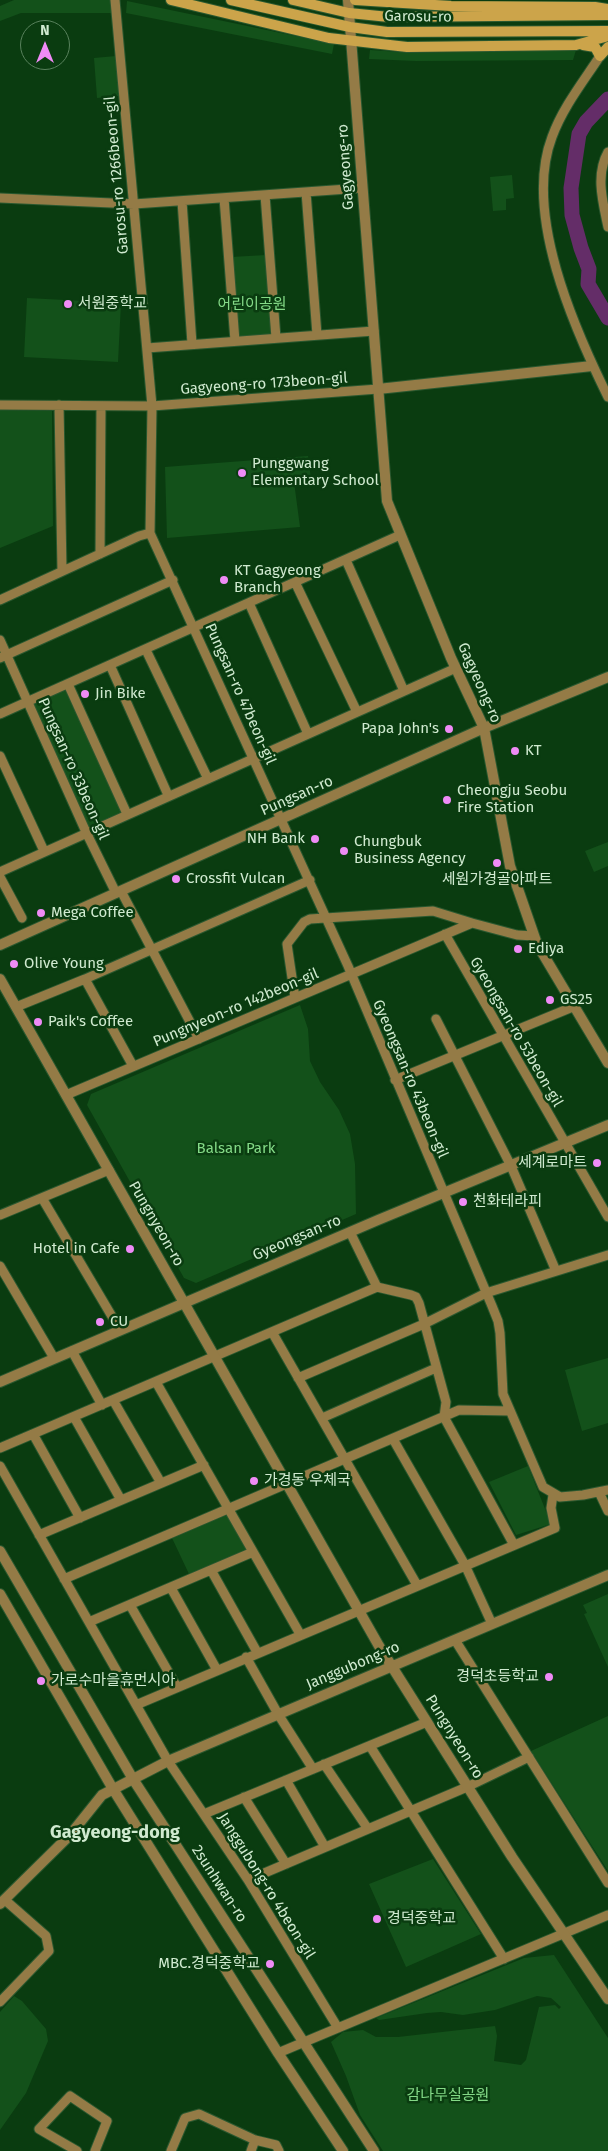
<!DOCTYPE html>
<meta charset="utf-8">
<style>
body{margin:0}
#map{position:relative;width:608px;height:2151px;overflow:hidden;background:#0a3c10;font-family:"Fira Sans",sans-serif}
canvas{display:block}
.north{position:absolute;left:20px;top:20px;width:50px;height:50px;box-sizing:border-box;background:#0a3c10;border:1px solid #59825d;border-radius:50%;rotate:0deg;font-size:14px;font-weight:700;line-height:20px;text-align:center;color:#d0ead0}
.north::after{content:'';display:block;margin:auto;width:18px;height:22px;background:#ef8bf6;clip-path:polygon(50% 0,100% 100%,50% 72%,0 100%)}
</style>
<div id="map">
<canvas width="608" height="2151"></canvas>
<div class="north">N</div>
</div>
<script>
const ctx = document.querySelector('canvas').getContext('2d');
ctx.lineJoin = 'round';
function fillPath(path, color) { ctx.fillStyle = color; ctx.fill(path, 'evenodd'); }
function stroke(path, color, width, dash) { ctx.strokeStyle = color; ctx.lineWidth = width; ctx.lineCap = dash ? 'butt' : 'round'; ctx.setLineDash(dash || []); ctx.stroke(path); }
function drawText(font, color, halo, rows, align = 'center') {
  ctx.font = font + ' "Fira Sans","Noto Sans KR",sans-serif'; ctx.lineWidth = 5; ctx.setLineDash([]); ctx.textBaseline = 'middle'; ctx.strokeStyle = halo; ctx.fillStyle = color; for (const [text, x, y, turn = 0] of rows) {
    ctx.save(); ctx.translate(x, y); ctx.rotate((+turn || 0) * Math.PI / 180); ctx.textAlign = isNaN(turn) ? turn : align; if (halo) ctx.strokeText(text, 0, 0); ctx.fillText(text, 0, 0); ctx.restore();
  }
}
fillPath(new Path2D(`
 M14,0H111V13H21L0,21V6Z
 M127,1L334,44L332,54L126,13Z
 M370,50L415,53L576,50L573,60L416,61L369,59Z
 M116,56L119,96L97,98L94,58Z
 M512,175L514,198L506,199V210L493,211L490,177Z
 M266,255L272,331L268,335L240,338L236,334L231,257Z
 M27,298L121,303L118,362L24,357Z
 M0,410L52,411L53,526L0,548Z
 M308,456L311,479L294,482L300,527L167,538L165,467Z
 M65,690L122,812L88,828L33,704Z
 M608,842V866L594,872L585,851Z
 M300,1005L308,1029L310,1061L320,1082L339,1110L350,1134L355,1164L356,1214L196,1283L184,1278L87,1105L91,1094Z
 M608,1358V1423L582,1431L565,1370Z
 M528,1466L551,1524L516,1535L489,1482Z
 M228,1514L247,1550L189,1574L172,1538Z
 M608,1594V1667L584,1614L587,1613L583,1605Z
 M608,1716V1871L531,1751Z
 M433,1859L481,1934L406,1967L369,1884Z
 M554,1955L608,2038V2151H383L360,2115L346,2076L331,2042L343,2032L363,2030L376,2037H398L495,2026L497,2036L494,2061L521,2065L526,2060L539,2007L555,2005L559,2009L561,2007L551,1998L537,1996L495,2010L463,2015L441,2012L427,2013L379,2020L376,2018L524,1958Z
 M14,1996L22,2001L46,2029L48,2041L26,2093L0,2130V2012Z`), '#13511a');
stroke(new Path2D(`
 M608,99L586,122L579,134L571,188L572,215L581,248L589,269L588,284L608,318`), '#642d68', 15);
const minor = new Path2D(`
 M115,0L152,406L150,533L348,966L492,1306L498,1321L500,1333L503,1394L543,1487L560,1497L583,1495L608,1490
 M600,56C583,82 563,107 552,137C523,213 574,328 608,397
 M608,152C595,175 603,203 608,227
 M306,192L317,335
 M265,195L276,338
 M0,198L134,204L362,188
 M224,198L235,341
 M182,201L192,344
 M147,348L374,331
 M0,405L152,406L378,389
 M59,405L62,571
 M100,554L101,406
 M346,560L404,691
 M295,582L357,712
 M0,600L139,536L150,533
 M249,603L308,734
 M0,640L86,832L116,893
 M146,650L208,779
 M0,658L173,580
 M110,665L168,795
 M68,684L127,814
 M0,714L400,535
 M0,756L44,851
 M0,872L456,668
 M0,877L22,918
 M121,891L199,1039
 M445,934L608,1217
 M85,979L133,1066
 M295,998L287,944L304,922L310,919L433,911L472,923
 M16,1007L85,979L310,880
 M436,1019L511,1166L556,1271
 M395,1080L575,1006
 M66,1095L472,923L517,935L534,936
 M42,1198L120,1330
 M0,1215L109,1170
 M350,1232L377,1287L411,1295L416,1297L419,1303L446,1402L444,1417L514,1545
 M0,1266L54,1358
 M272,1332L417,1585
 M72,1351L102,1405
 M298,1378L424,1324L486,1293L608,1255
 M156,1382L300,1634
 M113,1400L161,1483
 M74,1417L121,1500
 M322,1418L436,1368
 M33,1434L80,1518
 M393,1439L465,1565L492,1624
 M0,1448L377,1287
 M0,1466L168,1761L248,1880L338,2028
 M599,1492L608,1511
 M39,1535L204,1465
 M211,1570L257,1652
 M64,1579L459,1410L510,1411
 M171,1588L217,1670
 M130,1605L177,1687
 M89,1622L253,1552
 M455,1640L608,1883
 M246,1657L278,1714L313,1769
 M136,1705L555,1528L551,1508L553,1495
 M370,1746L504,1959
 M324,1764L368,1829
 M286,1780L325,1847
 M244,1797L286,1864
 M204,1814L427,1722
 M248,1880L467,1787L529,1757
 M0,2002L49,1951L46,1936L5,1900
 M278,2053L608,1915
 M77,2151L39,2129L70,2096L107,2121L95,2151
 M171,2151L185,2118L199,2114L255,2140L276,2145L279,2151
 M251,2151L255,2140`);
const tertiary = new Path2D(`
 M348,0L387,501L451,658L484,728L510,866L537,944L608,1063
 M378,389L592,366
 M0,945L484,728L608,677
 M0,979L379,1646L512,1857L608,1999
 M0,1382L378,1220L608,1125
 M0,1551L133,1779L374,2151
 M0,1594L113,1789L278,2053L343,2151
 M0,1904L70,1835L102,1795L168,1761L608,1575`);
const secondary = new Path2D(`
 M171,0L329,38L407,47L576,45L608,36
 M231,0L350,27L387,32L608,31
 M293,0L349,13L389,17L608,15
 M355,0L451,6L595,7L608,9
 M583,45L595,47L600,56L608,47`);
stroke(minor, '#2a582f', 11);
stroke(tertiary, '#2a582f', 12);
stroke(secondary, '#2a582f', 12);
stroke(minor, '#947b46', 9);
stroke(tertiary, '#947b46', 10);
stroke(secondary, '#cca44a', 10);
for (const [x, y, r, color] of [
 [68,304,5,"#ef8bf6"],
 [242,473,5,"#ef8bf6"],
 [224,580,5,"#ef8bf6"],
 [85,694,5,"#ef8bf6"],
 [449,729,5,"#ef8bf6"],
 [515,751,5,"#ef8bf6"],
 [447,800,5,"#ef8bf6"],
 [315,839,5,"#ef8bf6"],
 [344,851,5,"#ef8bf6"],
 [497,863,5,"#ef8bf6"],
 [176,879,5,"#ef8bf6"],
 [41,913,5,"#ef8bf6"],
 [518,949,5,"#ef8bf6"],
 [14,964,5,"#ef8bf6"],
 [550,1000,5,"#ef8bf6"],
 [38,1022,5,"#ef8bf6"],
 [597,1163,5,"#ef8bf6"],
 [463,1202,5,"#ef8bf6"],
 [130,1249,5,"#ef8bf6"],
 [100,1322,5,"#ef8bf6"],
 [254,1481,5,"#ef8bf6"],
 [549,1677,5,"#ef8bf6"],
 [41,1681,5,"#ef8bf6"],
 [377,1919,5,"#ef8bf6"],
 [270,1964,5,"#ef8bf6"]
]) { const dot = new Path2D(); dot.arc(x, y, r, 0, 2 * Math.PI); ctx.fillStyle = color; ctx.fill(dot); stroke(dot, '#0a3c10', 2); }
drawText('15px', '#d0ead0', '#0a3c10', [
 ["Garosu-ro",418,17,1],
 ["Gagyeong-ro",346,167,-94],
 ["Garosu-ro 1266beon-gil",117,175,-95],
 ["Gagyeong-ro 173beon-gil",264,384,-4],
 ["Gagyeong-ro",479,683,66],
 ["Pungsan-ro 47beon-gil",240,694,66],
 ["Pungsan-ro 33beon-gil",73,769,66],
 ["Pungsan-ro",297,796,-24],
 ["Pungnyeon-ro 142beon-gil",236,1008,-23],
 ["Gyeongsan-ro 53beon-gil",516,1032,60],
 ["Gyeongsan-ro 43beon-gil",410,1079,67],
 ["Pungnyeon-ro",156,1224,60],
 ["Gyeongsan-ro",297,1238,-23],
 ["Janggubong-ro",353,1666,-23],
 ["Pungnyeon-ro",454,1737,58],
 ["2sunhwan-ro",219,1884,57],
 ["Janggubong-ro 4beon-gil",266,1886,58]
]);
drawText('15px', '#d0ead0', '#0a3c10', [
 ["서원중학교",78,304],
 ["Punggwang",252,464],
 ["Elementary School",252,481],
 ["KT Gagyeong",234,571],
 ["Branch",234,588],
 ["Jin Bike",95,694],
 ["Papa John's",439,729,"right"],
 ["KT",525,751],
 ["Cheongju Seobu",457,791],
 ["Fire Station",457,808],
 ["NH Bank",305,839,"right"],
 ["Chungbuk",354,842],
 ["Business Agency",354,859],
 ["Crossfit Vulcan",186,879],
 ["세원가경골아파트",497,880,"center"],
 ["Mega Coffee",51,913],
 ["Ediya",528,949],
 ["Olive Young",24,964],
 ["GS25",560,1000],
 ["Paik's Coffee",48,1022],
 ["세계로마트",587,1163,"right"],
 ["천화테라피",473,1202],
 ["Hotel in Cafe",120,1249,"right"],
 ["CU",110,1322],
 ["가경동 우체국",264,1481],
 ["경덕초등학교",539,1677,"right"],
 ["가로수마을휴먼시아",51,1681],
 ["경덕중학교",387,1919],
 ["MBC.경덕중학교",260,1964,"right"]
], 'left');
drawText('15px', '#84da87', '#0a3c10', [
 ["어린이공원",252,305],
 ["Balsan Park",236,1149],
 ["감나무실공원",448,2096]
]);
drawText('bold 18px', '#d0ead0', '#0a3c10', [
 ["Gagyeong-dong",115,1833]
]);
</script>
